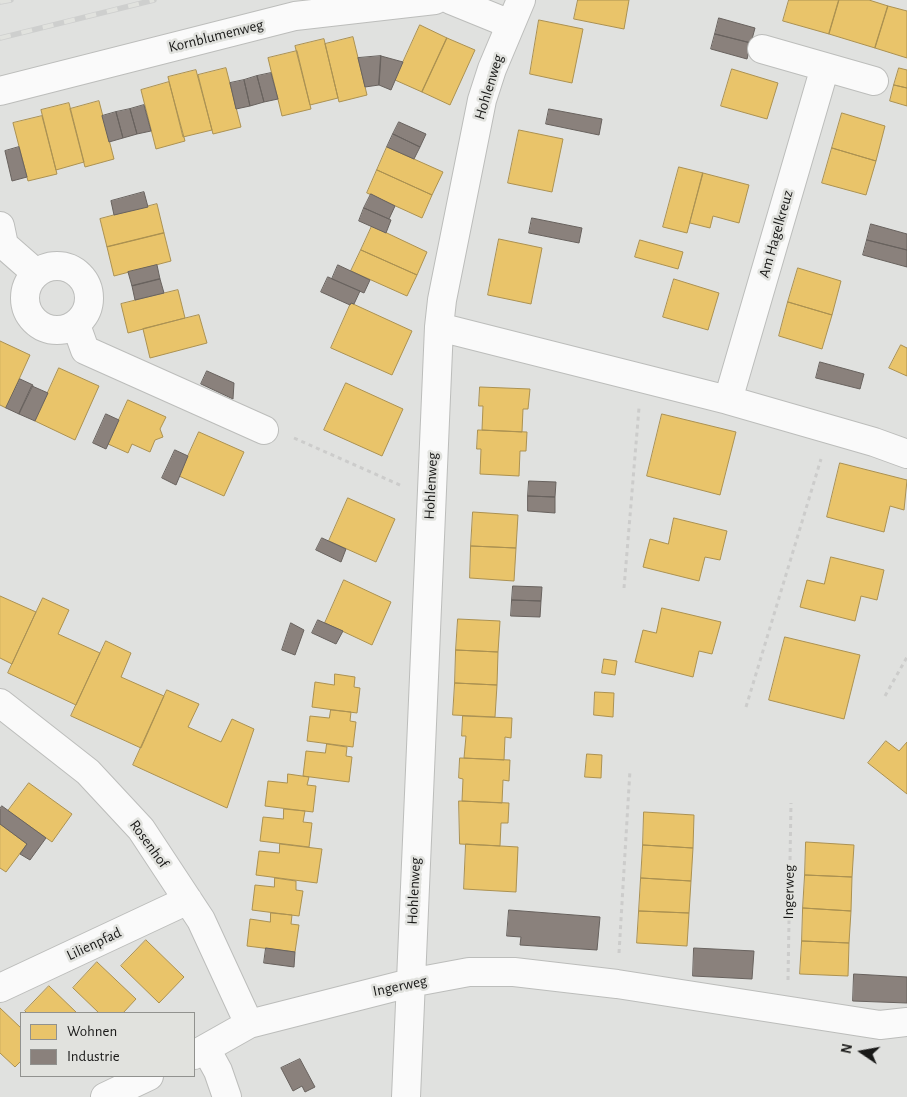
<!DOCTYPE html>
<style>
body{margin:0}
#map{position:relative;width:907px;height:1097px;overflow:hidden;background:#e0e1df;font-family:"Alegreya Sans",sans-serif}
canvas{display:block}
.legend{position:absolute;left:20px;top:1012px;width:175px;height:65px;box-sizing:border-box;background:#e1e2de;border:1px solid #91928f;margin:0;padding:6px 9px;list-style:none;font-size:15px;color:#191918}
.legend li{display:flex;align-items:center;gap:10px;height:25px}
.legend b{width:25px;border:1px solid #91928f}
.north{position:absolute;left:837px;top:1027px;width:50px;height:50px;-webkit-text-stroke:4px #e1e2de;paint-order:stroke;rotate:282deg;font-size:14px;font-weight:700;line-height:20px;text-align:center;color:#191918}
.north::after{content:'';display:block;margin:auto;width:18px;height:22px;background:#191918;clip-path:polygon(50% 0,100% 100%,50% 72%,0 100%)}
</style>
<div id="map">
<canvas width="907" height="1097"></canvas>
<ul class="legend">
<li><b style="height:14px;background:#e9c46a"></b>Wohnen</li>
<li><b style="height:14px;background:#8a817c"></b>Industrie</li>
</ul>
<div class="north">N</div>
</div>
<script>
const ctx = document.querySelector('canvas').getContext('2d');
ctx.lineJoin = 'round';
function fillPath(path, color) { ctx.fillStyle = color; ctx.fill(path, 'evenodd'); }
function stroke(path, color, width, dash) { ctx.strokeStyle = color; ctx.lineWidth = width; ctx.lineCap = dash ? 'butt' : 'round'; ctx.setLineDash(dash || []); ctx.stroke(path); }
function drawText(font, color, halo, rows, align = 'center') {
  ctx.font = font + ' "Alegreya Sans",sans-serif'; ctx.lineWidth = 5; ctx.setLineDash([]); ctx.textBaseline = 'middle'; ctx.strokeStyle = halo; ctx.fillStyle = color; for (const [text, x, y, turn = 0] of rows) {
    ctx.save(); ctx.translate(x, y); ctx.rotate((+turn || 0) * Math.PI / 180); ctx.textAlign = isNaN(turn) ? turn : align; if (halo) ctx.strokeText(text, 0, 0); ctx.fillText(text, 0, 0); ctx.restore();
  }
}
const homes = new Path2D(`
 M578,0H629L624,29L574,19Z
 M789,0H839L829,34L783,21Z
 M839,0H869L888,6L875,48L829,34Z
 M888,6L907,11V58L875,48Z
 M539,20L583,29L572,83L530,74Z
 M420,25L447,38L422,92L395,80Z
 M353,37L367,95L339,102L325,44Z
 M447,38L475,50L450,105L422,92Z
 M324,39L338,98L310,105L295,46Z
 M297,51L311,109L282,116L268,58Z
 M226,68L241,127L213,134L198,75Z
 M899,68L907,70V88L894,85Z
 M732,69L778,83L767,119L721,106Z
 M196,70L212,130L183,137L168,77Z
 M169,82L185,141L156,149L141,90Z
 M894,85L907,88V106L890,101Z
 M99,101L114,159L85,167L70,109Z
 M69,103L84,162L56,170L41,110Z
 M842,113L885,126L876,161L832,148Z
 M42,116L57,174L28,181L13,123Z
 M519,130L563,139L552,192L508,183Z
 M387,147L443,172L432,195L377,170Z
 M832,148L876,161L866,195L822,183Z
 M679,167L703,173L687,233L663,227Z
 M377,170L432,195L422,218L367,193Z
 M703,173L749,185L739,223L713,216L710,228L690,223Z
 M157,204L164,233L107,247L100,219Z
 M372,226L427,252L417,275L361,250Z
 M164,233L171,261L114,276L107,247Z
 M499,239L542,248L531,304L488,295Z
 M640,240L683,252L678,269L635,257Z
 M361,250L417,275L407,296L351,271Z
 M798,268L841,281L832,315L788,302Z
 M674,279L719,293L708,330L663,317Z
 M178,290L185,318L128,333L121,304Z
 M788,302L832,315L822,349L779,336Z
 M351,303L412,331L392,375L331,348Z
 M199,315L207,343L150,358L143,329Z
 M0,341L30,355L6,408L0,405Z
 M901,345L907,348V376L889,368Z
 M59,368L99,386L75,440L35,421Z
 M346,383L403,409L382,456L324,430Z
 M480,387L530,389L528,409H523L522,432L482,430L483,406H479Z
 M128,400L166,417L160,429L163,437L155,440L150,452L132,444L128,453L108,444Z
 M662,414L736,432L720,495L647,476Z
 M478,430L527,432L526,451H520L519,476L480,474L481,449H477Z
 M199,432L244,452L224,496L179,476Z
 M840,463L907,480L904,510L890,506L884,532L827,517Z
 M348,498L395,519L376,562L329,541Z
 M473,512L518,515L516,548L471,546Z
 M674,518L727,531L720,560L705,557L699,581L643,567L650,539L668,544Z
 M471,546L516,548L514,581L470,578Z
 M831,557L884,570L877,600L861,596L855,621L800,607L807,580L824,584Z
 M344,580L391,602L372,645L325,623Z
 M0,596L36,612L12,664L0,658Z
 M43,598L69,610L58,634L100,653L76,705L8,673Z
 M662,608L721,622L712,654L699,651L693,677L635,662L643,630L656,633Z
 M458,619L500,621L498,652L456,650Z
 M785,637L860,655L844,719L769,700Z
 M106,641L131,653L121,677L164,696L141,748L71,716Z
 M456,650L498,652L497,685L455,683Z
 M604,659L617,661L615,675L602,673Z
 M335,674L355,677L354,687L360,688L357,713L312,707L315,682L334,685Z
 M455,683L497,685L495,717L453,715Z
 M167,690L199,704L188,727L221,742L232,719L254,729L227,808L133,765Z
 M595,692L614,693L613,717L594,715Z
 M331,710L351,712L350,721L356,722L353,747L307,741L310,716L329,718Z
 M463,716L512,718L511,738L505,737L504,760L464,758L466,736H462Z
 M886,741L899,751L907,742V794L868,763Z
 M327,744L347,747L346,756L352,757L349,782L303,776L306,751L325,753Z
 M587,754L602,755L601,778L585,777Z
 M460,758L510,760L509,781L503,780L502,803L462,801L463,779L459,778Z
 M288,774L309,777L307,785L316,786L313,812L265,806L268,781L287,783Z
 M29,783L72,814L52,842L8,811Z
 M459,801L509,803L508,823H501L500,846L460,844Z
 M284,809L305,811L303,822L312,823L309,847L260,841L263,817L283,819Z
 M644,812L694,815L693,848L643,845Z
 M0,824L27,844L6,872L0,868Z
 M806,842L854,845L852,877L805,875Z
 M280,844L322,849L317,883L256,875L259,851L279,853Z
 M466,844L518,847L516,892L464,889Z
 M643,845L693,848L691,881L641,878Z
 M805,875L852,877L851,911L803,908Z
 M275,878L296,881V890L303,891L299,916L252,910L255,885L274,887Z
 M641,878L691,881L689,913L639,911Z
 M803,908L851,911L849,943L802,941Z
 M639,911L689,913L687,946L637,943Z
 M271,913L292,915L291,924L299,925L295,952L247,946L250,919L270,922Z
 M146,940L184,977L159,1003L121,966Z
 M802,941L849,943L848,976L800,974Z
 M97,962L136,999L123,1013H99L73,988Z
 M49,986L77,1013H27L25,1011Z
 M0,1008L21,1028V1061L15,1067L0,1053Z`);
fillPath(homes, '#e9c46a');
stroke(homes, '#ab9151', 1);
const industry = new Path2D(`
 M719,18L755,28L751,43L715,34Z
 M715,34L751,43L747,59L711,49Z
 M381,56L379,85L365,87L358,58Z
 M381,56L403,62L391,90L379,85Z
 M271,73L278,99L264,102L257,76Z
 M257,76L264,102L250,106L244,80Z
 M244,80L250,106L236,109L230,83Z
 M144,105L151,131L137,134L130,109Z
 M130,109L137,134L123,138L116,112Z
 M549,109L602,119L599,135L546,124Z
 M116,112L123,138L109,142L102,116Z
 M399,122L426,134L420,147L393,134Z
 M393,134L420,147L414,159L387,147Z
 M19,147L27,177L12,181L5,151Z
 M144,192L148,207L114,215L111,201Z
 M371,194L395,206L389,219L364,208Z
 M364,208L391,220L386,233L359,221Z
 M532,218L582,228L579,243L529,233Z
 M871,224L907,234V250L867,240Z
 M867,240L907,250V267L863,255Z
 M157,265L160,279L132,286L128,272Z
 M338,265L370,280L364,293L332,279Z
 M328,277L360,291L354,304L351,303L350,305L321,292Z
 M160,279L164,293L135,300L132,286Z
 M820,362L864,374L860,389L816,378Z
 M207,371L234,383L233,399L201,384Z
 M20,379L33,385L19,414L6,408Z
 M32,386L48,393L35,421L19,414Z
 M106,414L119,420L106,449L93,443Z
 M175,450L188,456L176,485L162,478Z
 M529,481L556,482L555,497L528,496Z
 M528,496L555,497V513L528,511Z
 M322,538L346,549L341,562L316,550Z
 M513,586L542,587L541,601L512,600Z
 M512,600L541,601L540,617L511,616Z
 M318,620L343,631L336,644L312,633Z
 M291,623L304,630L295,655L282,650Z
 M2,806L46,838L30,860L20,854L27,844L0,824V809Z
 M509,910L600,917L597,950L520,945L521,937L507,936Z
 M266,948L295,952L294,967L264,963Z
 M694,948L754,951L752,979L693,976Z
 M854,974L907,977V1003L853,1001Z
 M300,1059L315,1087L305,1092L302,1086L293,1091L281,1068Z`);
fillPath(industry, '#8a817c');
stroke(industry, '#68625e', 1);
const minor = new Path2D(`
 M451,0L510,24
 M762,49L874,81
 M0,91L295,16L435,0
 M0,226L4,245L36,273
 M25 298a32 32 0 1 1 64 0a32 32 0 1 1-64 0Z
 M76,325L85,350L264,430
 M439,327L728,400L874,442L907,454
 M728,400L825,67
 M0,703L88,772L141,829L201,920L249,1024
 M0,988L188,900
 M206,1049L218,1071L227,1097
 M194,1055L249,1024L410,983L469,972H514L617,984L880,1025L907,1022
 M105,1097L149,1076
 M406,1097L439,327L442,300L482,100L492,69L521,0`);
stroke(minor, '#bcbdbb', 30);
stroke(new Path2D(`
 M294,438L402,486
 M624,588L639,408
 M885,696L907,657
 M746,707L821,459
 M619,953L630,770
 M788,980L791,803`), '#cccccb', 3, [4, 4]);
stroke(minor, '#fafafa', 28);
const rail = new Path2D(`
 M0,2L11,0
 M0,38L154,0`);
stroke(rail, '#cecfce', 5.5);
stroke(rail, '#e1e2de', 4, [11]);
drawText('15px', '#191918', '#e1e2de', [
 ["Kornblumenweg",216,36,-14],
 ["Hohlenweg",489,87,-73],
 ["Am Hagelkreuz",776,234,-74],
 ["Hohlenweg",431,486,-87],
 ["Rosenhof",149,844,54],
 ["Hohlenweg",414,891,-87],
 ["Ingerweg",789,892,-89],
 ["Lilienpfad",94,944,-25],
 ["Ingerweg",400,986,-12]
]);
</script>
